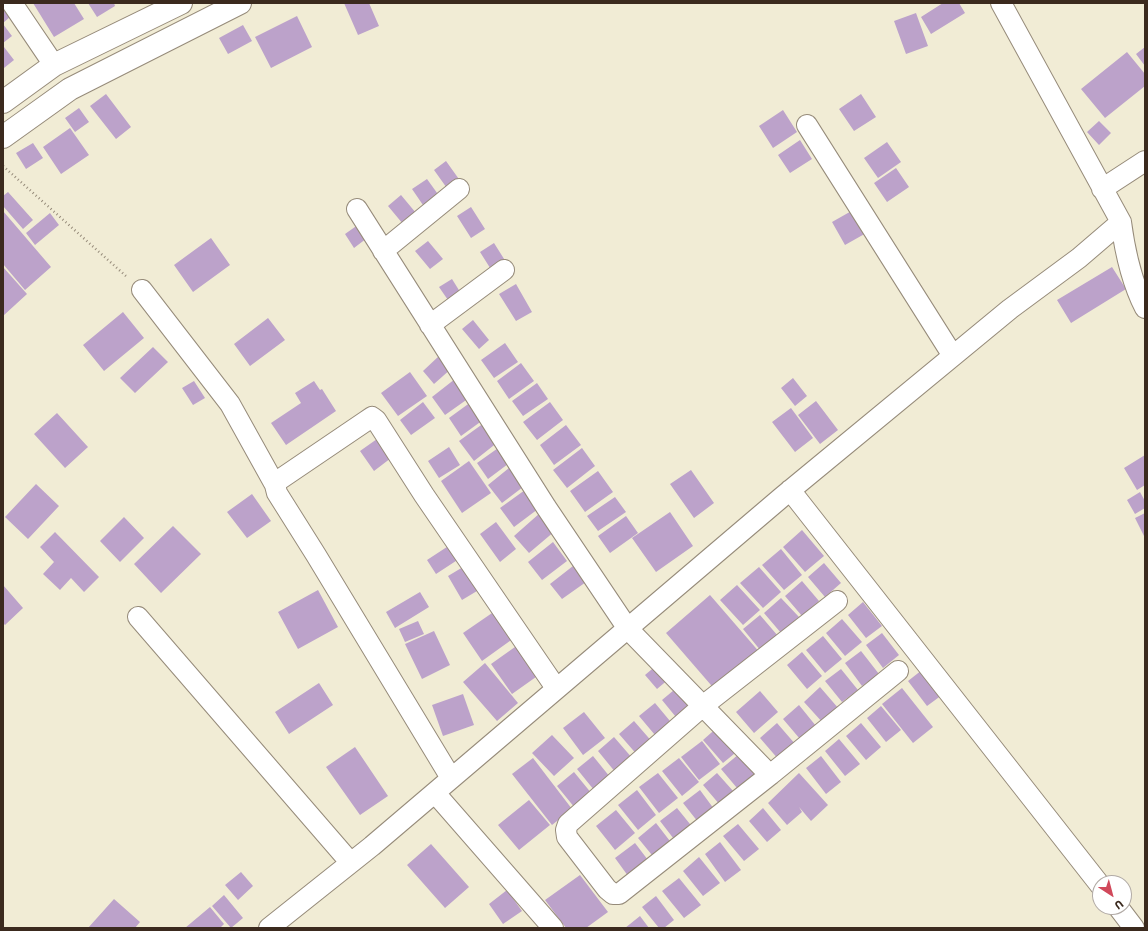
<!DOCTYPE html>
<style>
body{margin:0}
#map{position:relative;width:1148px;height:931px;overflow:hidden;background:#f1ecd5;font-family:"Shantell Sans",sans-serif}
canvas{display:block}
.frame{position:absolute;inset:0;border:4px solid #3b2a1e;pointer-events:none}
.north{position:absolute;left:1092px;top:875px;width:40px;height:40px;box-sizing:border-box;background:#fff;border:1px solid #b1aaa5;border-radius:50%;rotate:144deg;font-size:11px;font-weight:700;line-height:16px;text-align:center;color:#3b2a1e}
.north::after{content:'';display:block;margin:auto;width:14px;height:18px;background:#d1495b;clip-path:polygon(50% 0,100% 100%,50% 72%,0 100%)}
</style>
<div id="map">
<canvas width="1148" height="931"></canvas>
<div class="frame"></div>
<div class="north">U</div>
</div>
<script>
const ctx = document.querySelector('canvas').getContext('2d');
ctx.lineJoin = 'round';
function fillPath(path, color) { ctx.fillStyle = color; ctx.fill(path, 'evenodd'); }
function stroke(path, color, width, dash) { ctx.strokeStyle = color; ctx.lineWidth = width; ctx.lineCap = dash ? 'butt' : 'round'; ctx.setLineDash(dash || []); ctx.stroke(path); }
fillPath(new Path2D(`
 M33,3H74L84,19L54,37Z
 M88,3H114L115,6L97,17Z
 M344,3H369L379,26L358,35Z
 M943,3H959L965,13L931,34L921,17Z
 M3,8L10,17L3,23Z
 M916,13L928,46L906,54L894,21Z
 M297,16L312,47L271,68L255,37Z
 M3,24L12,36L3,43Z
 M243,25L252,41L228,54L219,38Z
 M4,47L14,60L4,68L3,67Z
 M1145,47V66L1136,54Z
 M1127,52L1145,74V86L1105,118L1081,89Z
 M106,94L131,127L116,139L90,106Z
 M861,94L876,117L854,131L839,109Z
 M79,108L89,122L75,132L65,118Z
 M783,110L797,132L773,148L759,126Z
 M1099,121L1111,133L1099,145L1087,132Z
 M70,128L89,155L61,174L43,147Z
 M800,140L812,159L790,173L778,155Z
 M887,142L901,162L878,178L864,158Z
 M33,143L43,158L26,169L16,153Z
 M446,161L461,182L449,191L434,170Z
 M896,168L909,187L887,202L874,183Z
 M427,179L440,197L425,208L412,189Z
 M8,192L33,220L23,229L3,206V196Z
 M401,195L416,213L403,224L388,206Z
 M471,207L485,229L471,238L457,216Z
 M855,209L868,232L845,245L832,222Z
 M3,211L51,267L25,290L3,264Z
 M50,213L59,225L35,245L26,233Z
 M362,222L371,235L354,248L345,234Z
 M211,238L230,265L193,292L174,265Z
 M428,241L443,259L430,269L415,251Z
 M494,243L506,262L492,271L480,252Z
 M3,267L27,294L3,316Z
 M1112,267L1126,289L1071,323L1057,300Z
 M452,279L462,295L450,303L439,287Z
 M516,284L532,312L516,321L499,294Z
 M123,312L144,338L104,371L83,345Z
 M268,318L285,340L250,366L234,344Z
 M473,320L489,340L479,349L462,329Z
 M505,343L518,362L494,378L481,360Z
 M153,347L168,362L135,393L120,378Z
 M440,355L452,368L434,384L423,371Z
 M521,363L534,381L509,399L497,381Z
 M410,372L427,396L398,416L381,393Z
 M793,378L807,396L795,406L781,388Z
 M455,379L469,398L445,415L432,397Z
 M194,381L205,398L193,405L182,388Z
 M314,381L320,390L322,389L336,411L286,445L271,423L301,403L295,393Z
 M537,383L548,399L523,416L512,401Z
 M816,401L838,430L820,444L798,415Z
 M423,402L435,418L411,435L400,420Z
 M471,402L483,420L461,436L449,418Z
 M550,402L563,420L537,440L523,422Z
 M791,408L813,438L795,452L772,422Z
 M57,413L88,447L65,468L34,434Z
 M484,423L498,442L474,461L459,441Z
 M566,425L581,445L554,465L540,445Z
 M377,439L391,458L374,471L360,451Z
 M501,446L512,461L488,479L477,463Z
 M449,447L460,465L439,478L428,461Z
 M582,448L595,466L567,488L553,470Z
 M1145,455V485L1137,490L1124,468Z
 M469,461L491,493L462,513L441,481Z
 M509,468L523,487L502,503L488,485Z
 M691,470L714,503L694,518L670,484Z
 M598,471L613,492L585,512L570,491Z
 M36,484L59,506L28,539L5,517Z
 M525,490L538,509L514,527L500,508Z
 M1140,492L1145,501V508L1135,514L1127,500Z
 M252,494L271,521L247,538L227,512Z
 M615,497L626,512L598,531L587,516Z
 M670,512L693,546L656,572L632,538Z
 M540,513L555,531L529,553L514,536Z
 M1145,513V538L1135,518Z
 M626,516L638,533L610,553L598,536Z
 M124,517L144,538L120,562L100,541Z
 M496,522L516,549L500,562L480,534Z
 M173,526L201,554L161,593L134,564Z
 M802,530L824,556L805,572L783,547Z
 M55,532L99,577L84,592L71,578L60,590L43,574L54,562L40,547Z
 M553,542L567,561L542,580L528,562Z
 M453,543L462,557L436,574L427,560Z
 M781,549L802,575L784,590L762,565Z
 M824,563L841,583L825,597L808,577Z
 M573,566L586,582L562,599L550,584Z
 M463,567L477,591L462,600L448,576Z
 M759,567L781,592L763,608L740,583Z
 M802,581L819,601L802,616L785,596Z
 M3,585L23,608L5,625L3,623Z
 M737,585L760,610L743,625L720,600Z
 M318,590L338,627L298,649L278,612Z
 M420,592L429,607L395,628L386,612Z
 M710,595L761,654L717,692L666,633Z
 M781,598L799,617L781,633L764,613Z
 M863,602L882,626L866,638L848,615Z
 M495,611L514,638L482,661L463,633Z
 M760,615L778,636L761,651L743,629Z
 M842,619L862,642L845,656L826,633Z
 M418,621L424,634L405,642L399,629Z
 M434,631L450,665L422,679L405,644Z
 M882,633L899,655L883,668L866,645Z
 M823,636L842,659L825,673L806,650Z
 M522,642L543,672L512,694L491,664Z
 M861,651L879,674L862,686L845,663Z
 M802,652L822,676L807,689L787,665Z
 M485,663L518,703L497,721L463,682Z
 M658,664L670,678L657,689L645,675Z
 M841,669L858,690L842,702L825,681Z
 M922,670L942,695L927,706L908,681Z
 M319,683L333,705L289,734L275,712Z
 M680,685L698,707L680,722L662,700Z
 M820,687L839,709L823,723L804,702Z
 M902,688L933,727L913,743L882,704Z
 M760,691L778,712L754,733L736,712Z
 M463,694L474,725L443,736L432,705Z
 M655,703L675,727L660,741L639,716Z
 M799,705L816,726L800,739L783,719Z
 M881,706L901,730L886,742L867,718Z
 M584,712L605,738L583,755L563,728Z
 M634,721L654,744L639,757L619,734Z
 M777,723L796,745L779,760L760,738Z
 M861,723L881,747L866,760L846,736Z
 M720,725L740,749L723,763L703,740Z
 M552,735L574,758L554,776L532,753Z
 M614,737L633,759L616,773L598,751Z
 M839,739L860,764L845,776L825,751Z
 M702,741L720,764L699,780L681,757Z
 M355,747L388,796L360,815L326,767Z
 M739,754L755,774L737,788L721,769Z
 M593,756L610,777L594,790L577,769Z
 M821,756L841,782L826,794L806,768Z
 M533,758L572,809L552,825L512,774Z
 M679,758L699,782L682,796L662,771Z
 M574,772L592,794L575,808L557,786Z
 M658,773L678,798L659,813L639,787Z
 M717,773L734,792L720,805L703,785Z
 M799,773L828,805L811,821L799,807L802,812L787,825L768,803Z
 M637,790L656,815L638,830L618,805Z
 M700,790L714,809L698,822L683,803Z
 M529,800L550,825L519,850L498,825Z
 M677,808L694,829L677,843L660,821Z
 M763,808L781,830L767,842L749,821Z
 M616,810L635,833L615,850L596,826Z
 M656,823L673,845L656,860L638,838Z
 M738,824L759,849L744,861L723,836Z
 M720,842L741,870L725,882L705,854Z
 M635,843L651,864L631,880L615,858Z
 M431,844L469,887L445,908L407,865Z
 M699,857L720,883L703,896L683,871Z
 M241,872L253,886L238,900L225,885Z
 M580,875L608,912L586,928H566L545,900Z
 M679,878L701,905L684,918L662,891Z
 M507,890L522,911L503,924L489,904Z
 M224,895L243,918L231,928L212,906Z
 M656,896L674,920L664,928H659L642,907Z
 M114,899L140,922L135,928H88Z
 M210,907L224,924L220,928H185Z
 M640,916L649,928H625Z`), '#bca2ca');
const street = new Path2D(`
 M12,3L54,65
 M1001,3L1121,222C1125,252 1131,281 1145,308
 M807,125L953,356
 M1102,189L1145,161
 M357,209L546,507L628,629L770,775L619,894H613L607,889L567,837L566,830L568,824L704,705L837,601
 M383,251L459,189
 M142,290L230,404L275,485L277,493L316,555L451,778
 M430,325L504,270
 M275,485L279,480L366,421L372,417L376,420L424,495L556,688
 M790,490L1100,885
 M138,617L350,862
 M770,775L898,671
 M435,793L553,928
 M1118,907L1134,928
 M269,928L372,846L782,497L1010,309L1079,258L1121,222`);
const highway = new Path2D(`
 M3,102L54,65L181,3
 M3,137L70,89L240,3`);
stroke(street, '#968b7a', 22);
stroke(highway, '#968b7a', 24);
stroke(new Path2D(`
 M3,166L127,277`), '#968b7a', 2.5, [1, 3]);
stroke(street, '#fff', 20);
stroke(highway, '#fff', 22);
</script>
